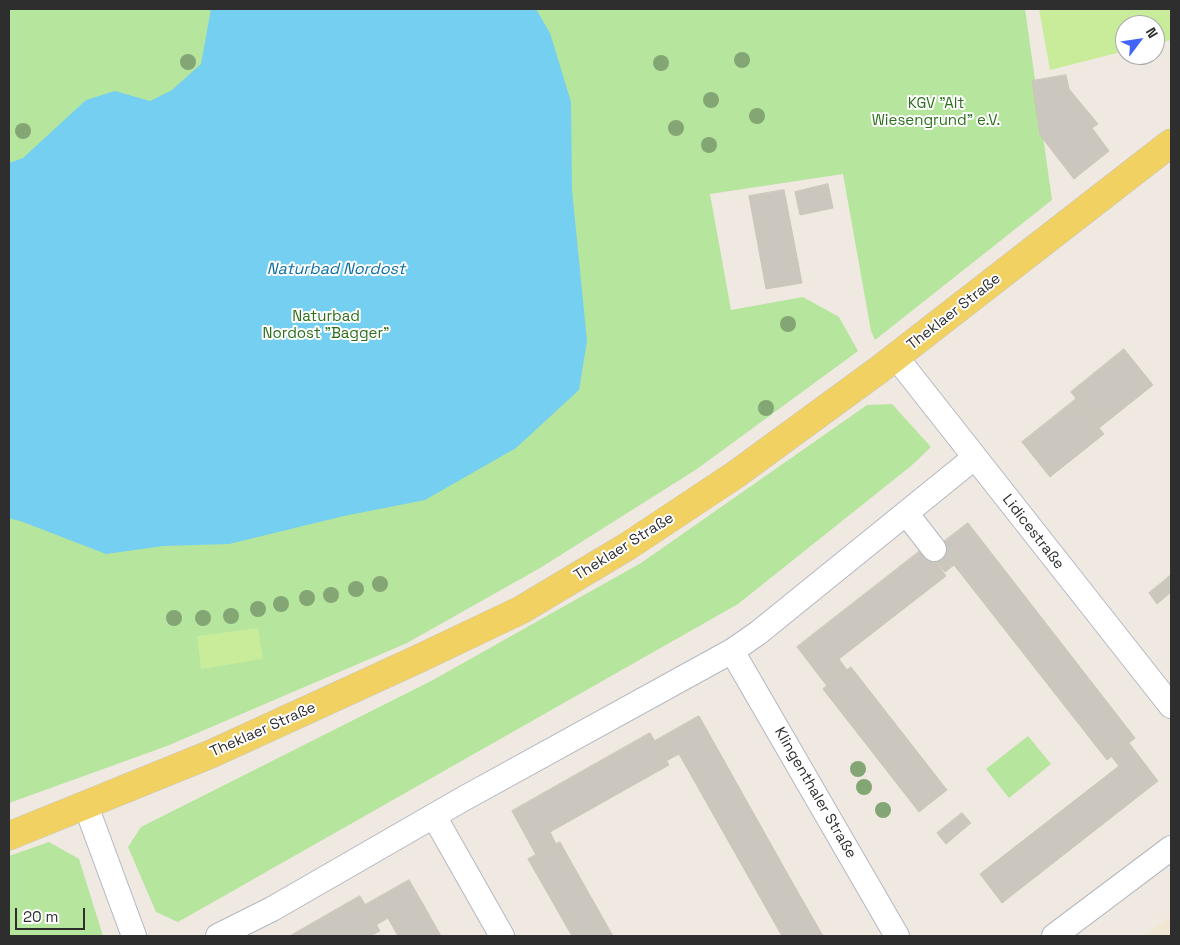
<!DOCTYPE html>
<meta charset="utf-8">
<style>
body{margin:0}
#map{position:relative;width:1180px;height:945px;overflow:hidden;background:#efe9e1;font-family:"Space Grotesk",sans-serif}
canvas{display:block}
.frame{position:absolute;inset:0;border:10px solid #2e2e2e;pointer-events:none}
.north{position:absolute;left:1115px;top:15px;width:50px;height:50px;box-sizing:border-box;background:#fff;border:1px solid #ababab;border-radius:50%;rotate:59deg;font-size:14px;font-weight:700;line-height:20px;text-align:center;color:#2e2e2e}
.north::after{content:'';display:block;margin:auto;width:18px;height:22px;background:#4264fb;clip-path:polygon(50% 0,100% 100%,50% 72%,0 100%)}
.scale{position:absolute;left:15px;top:908px;width:70px;height:22px;box-sizing:border-box;border:2px solid #2e2e2e;border-top:0;padding-left:6px;font-size:15px;line-height:18px;white-space:nowrap;color:#2e2e2e;-webkit-text-stroke:4px #fff;paint-order:stroke}
</style>
<div id="map">
<canvas width="1180" height="945"></canvas>
<div class="frame"></div>
<div class="north">N</div>
<div class="scale">20 m</div>
</div>
<script>
const ctx = document.querySelector('canvas').getContext('2d');
ctx.lineJoin = 'round';
function fillPath(path, color) { ctx.fillStyle = color; ctx.fill(path, 'evenodd'); }
function stroke(path, color, width, dash) { ctx.strokeStyle = color; ctx.lineWidth = width; ctx.lineCap = dash ? 'butt' : 'round'; ctx.setLineDash(dash || []); ctx.stroke(path); }
function drawText(font, color, halo, rows, align = 'center') {
  ctx.font = font + ' "Space Grotesk",sans-serif'; ctx.lineWidth = 4; ctx.setLineDash([]); ctx.textBaseline = 'middle'; ctx.strokeStyle = halo; ctx.fillStyle = color; for (const [text, x, y, turn = 0] of rows) {
    ctx.save(); ctx.translate(x, y); ctx.rotate((+turn || 0) * Math.PI / 180); ctx.textAlign = isNaN(turn) ? turn : align; if (halo) ctx.strokeText(text, 0, 0); ctx.fillText(text, 0, 0); ctx.restore();
  }
}
fillPath(new Path2D(`
 M1171,916V936H1144Z`), '#f0e6d1');
fillPath(new Path2D(`
 M9,9H1025L1052,200L875,340L871,331L843,174L710,194L731,310L803,297L839,317L858,351L697,469L540,568L407,643L167,746L9,803Z
 M892,404L931,447L911,466L738,604L178,922L156,912L128,847L141,827L433,680L641,563L867,405Z
 M1028,736L1051,764L1009,798L986,769Z
 M49,842L79,859L103,936H9V856Z`), '#b6e59e');
fillPath(new Path2D(`
 M1039,9H1171V40L1155,44V25H1125V51L1050,70Z
 M258,628L263,659L201,669L197,636Z`), '#c9ec9a');
fillPath(new Path2D(`
 M211,9H536L550,33L571,102L572,190L587,341L579,390L516,448L425,500L344,516L229,544L163,546L106,554L23,522L9,518V163L23,158L86,100L115,91L150,101L172,90L201,64Z`), '#75cff0');
const building = new Path2D(`
 M1066,75L1069,89L1098,124L1092,128L1109,151L1074,179L1040,135L1032,81Z
 M828,184L833,208L800,215L795,192Z
 M784,190L802,283L766,289L749,196Z
 M1124,349L1153,385L1099,428L1071,392Z
 M1076,399L1104,434L1050,477L1022,442Z
 M968,523L1135,738L1107,760L954,565L945,572L929,553Z
 M925,547L946,576L839,659L847,670L827,686L797,647Z
 M1171,575V592L1157,604L1149,593Z
 M851,667L947,790L919,812L823,689Z
 M699,716L791,880L823,936H782L679,754L666,761L655,741Z
 M650,733L669,765L550,832L556,844L536,855L512,811Z
 M1129,743L1158,781L1002,903L980,874L1119,766L1111,756Z
 M962,813L971,823L946,844L937,833Z
 M560,842L570,860L613,936H572L528,859Z
 M409,880L423,904L441,936H398L388,918L376,925L365,905Z
 M360,896L380,931L370,936H290Z`);
fillPath(building, '#cbc7bf');
stroke(building, '#cbc5ba', 1);
const minor = new Path2D(`
 M896,357L1171,706
 M906,513L934,549
 M732,651L897,936
 M86,806L134,936
 M434,816L502,936
 M218,936L272,909L463,799L732,651L758,633L974,458
 M1054,936L1171,848`);
const major = new Path2D(`
 M9,836L211,754L416,660L521,610L628,546L735,475L880,369L1171,143`);
stroke(minor, '#b4b7c1', 26);
stroke(major, '#c9c9c9', 29);
stroke(minor, '#fff', 24);
stroke(major, '#f2d163', 28);
ctx.fillStyle = '#84a574';
for (const [x, y] of [
 [742,60],
 [188,62],
 [661,63],
 [711,100],
 [757,116],
 [676,128],
 [23,131],
 [709,145],
 [788,324],
 [766,408],
 [380,584],
 [356,589],
 [331,595],
 [307,598],
 [281,604],
 [258,609],
 [231,616],
 [174,618],
 [203,618],
 [858,769],
 [864,787],
 [883,810]
]) { ctx.beginPath(); ctx.arc(x, y, 8, 0, 2 * Math.PI); ctx.fill(); }
drawText('15px', '#2c6e1b', '#fff', [
 ["KGV \"Alt",936,104],
 ["Wiesengrund\" e.V.",936,121],
 ["Naturbad",326,317],
 ["Nordost \"Bagger\"",326,334]
]);
drawText('15px', '#2e2e2e', '#fff', [
 ["Theklaer Straße",954,312,-38],
 ["Lidicestraße",1033,532,52],
 ["Theklaer Straße",624,547,-32],
 ["Theklaer Straße",263,730,-24],
 ["Klingenthaler Straße",815,793,60]
]);
drawText('italic 16px', '#0d6fa3', '#fff', [
 ["Naturbad Nordost",336,270]
]);
</script>
